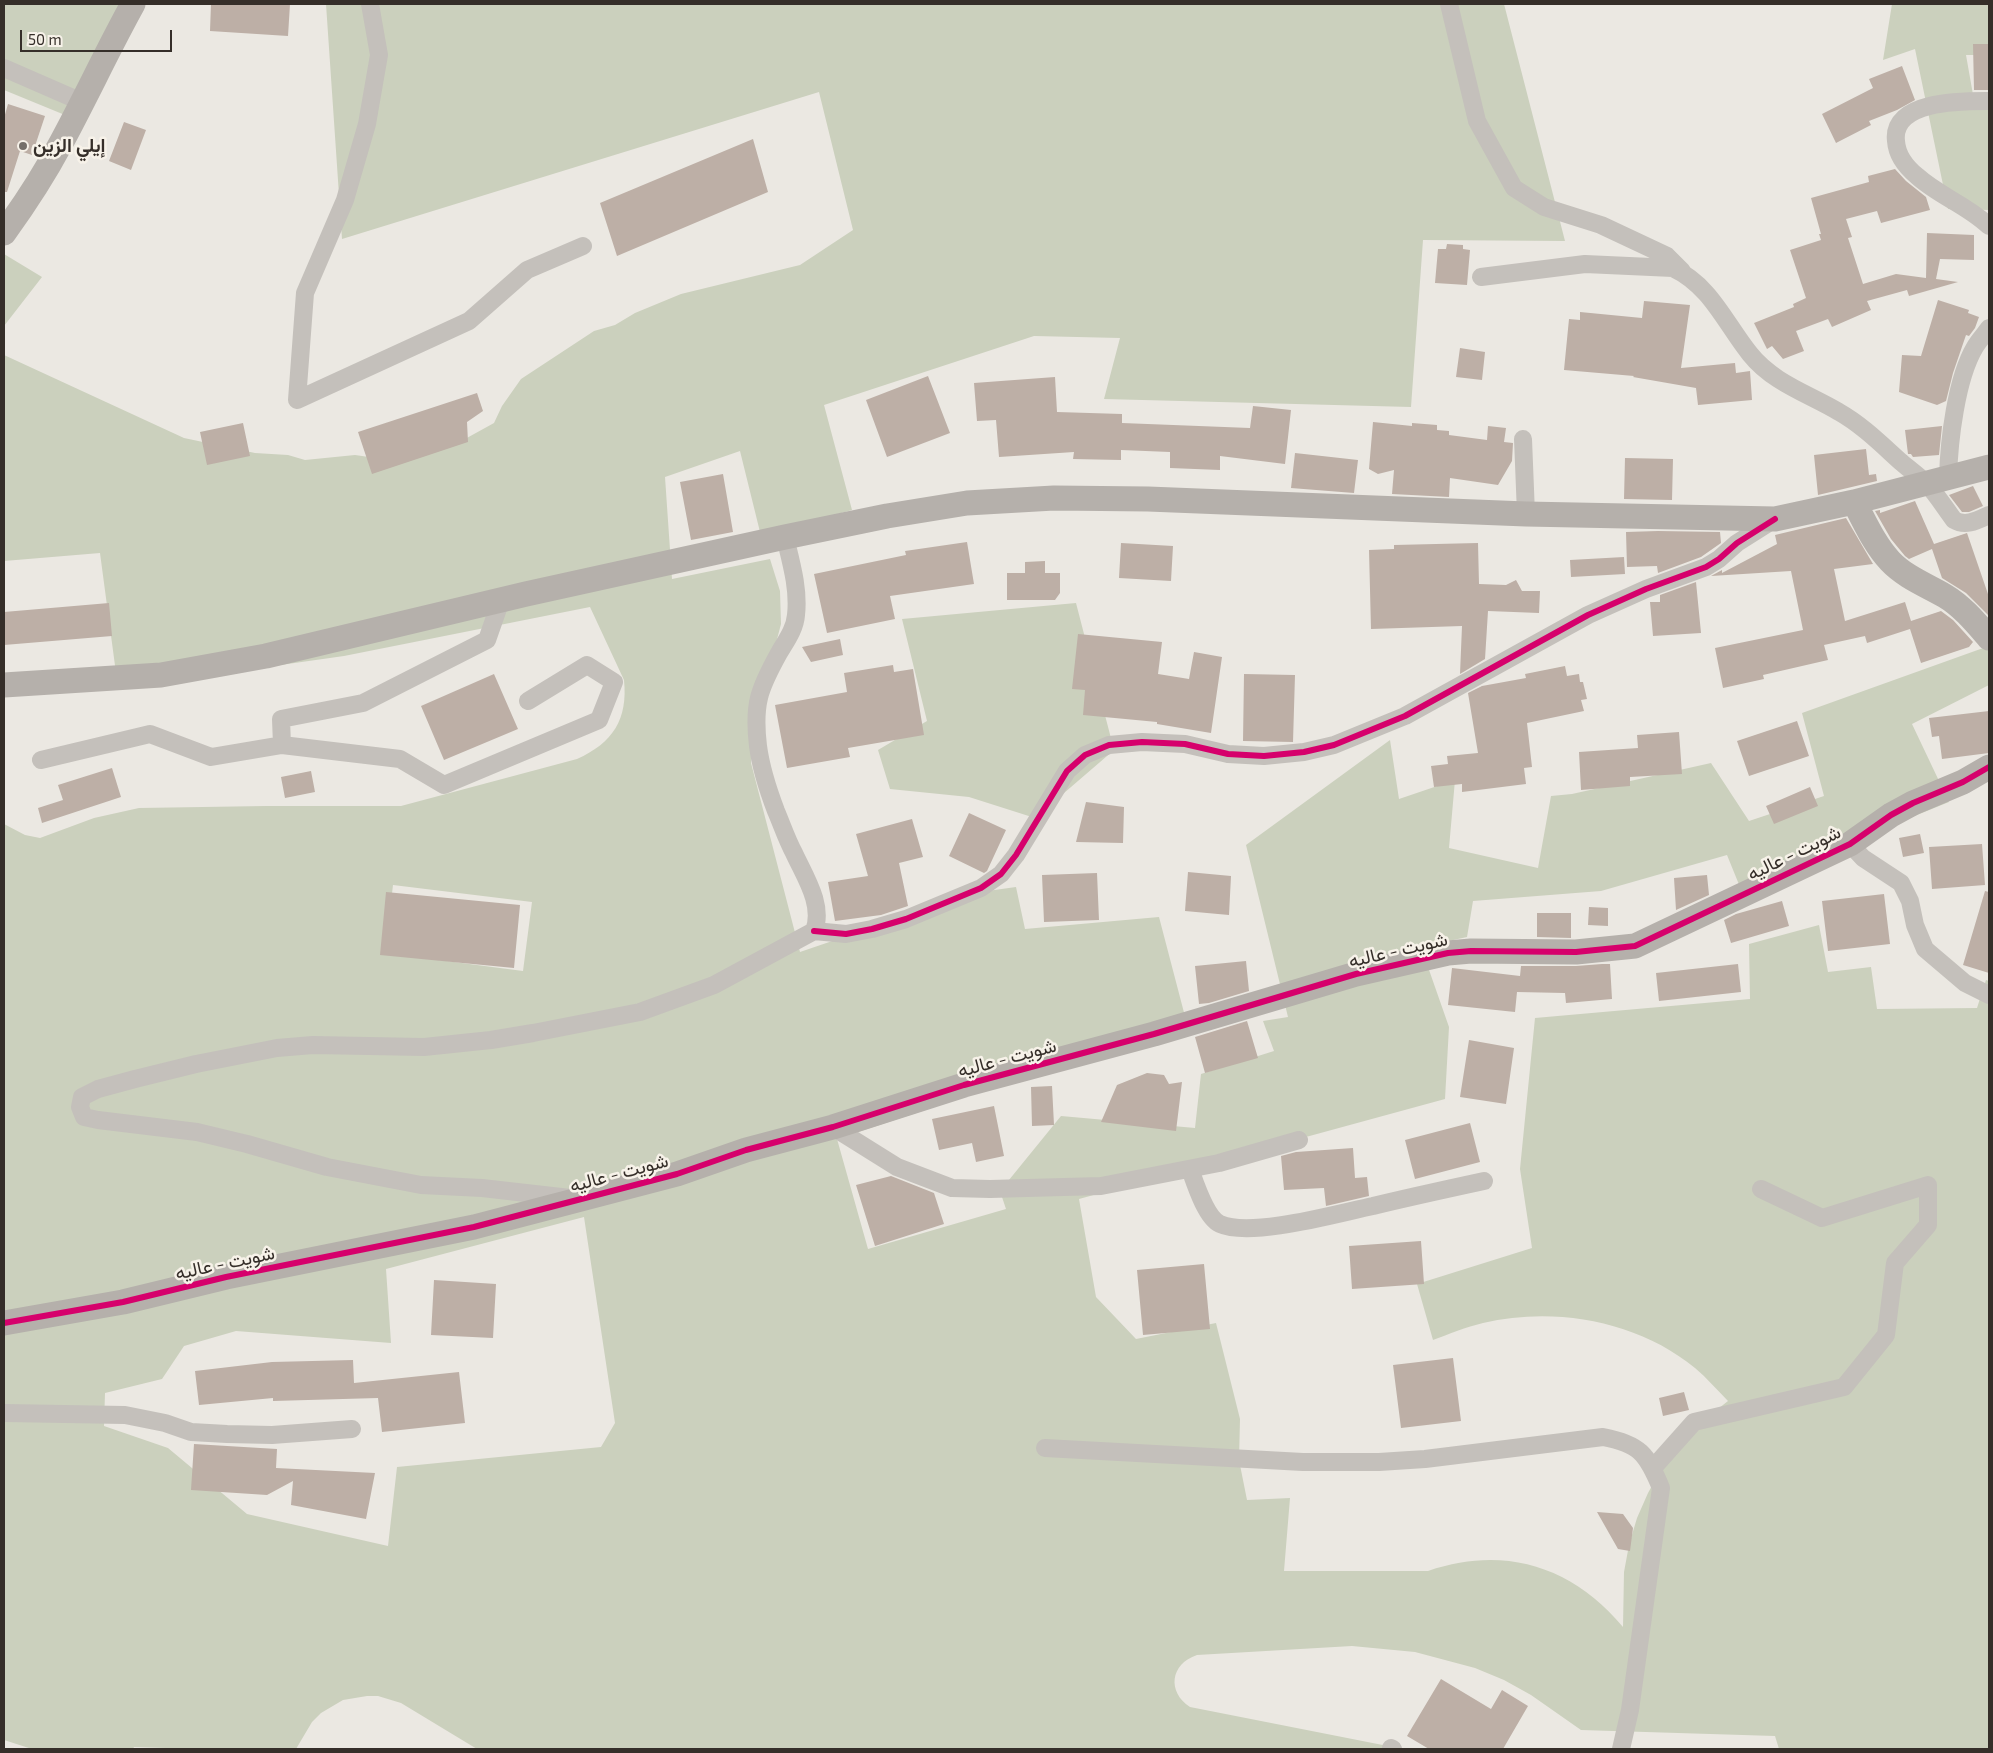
<!DOCTYPE html>
<meta charset="utf-8">
<style>
body{margin:0}
#map{position:relative;width:1993px;height:1753px;overflow:hidden;background:#ebe8e2;font-family:"Exo 2",sans-serif}
canvas{display:block}
.frame{position:absolute;inset:0;border:5px solid #352e29;pointer-events:none}
.scale{position:absolute;left:20px;top:30px;width:152px;height:22px;box-sizing:border-box;border:2px solid #352e29;border-top:0;padding-left:6px;font-size:15px;line-height:18px;white-space:nowrap;color:#352e29;-webkit-text-stroke:4px #f7f2e9;paint-order:stroke}
</style>
<div id="map">
<canvas width="1993" height="1753"></canvas>
<div class="frame"></div>
<div class="scale">50 m</div>
</div>
<script>
const ctx = document.querySelector('canvas').getContext('2d');
ctx.lineJoin = 'round';
function fillPath(path, color) { ctx.fillStyle = color; ctx.fill(path, 'evenodd'); }
function stroke(path, color, width, dash) { ctx.strokeStyle = color; ctx.lineWidth = width; ctx.lineCap = dash ? 'butt' : 'round'; ctx.setLineDash(dash || []); ctx.stroke(path); }
function drawText(font, color, halo, rows, align = 'center') {
  ctx.font = font + ' "Exo 2",Vazirmatn,sans-serif'; ctx.lineWidth = 5; ctx.setLineDash([]); ctx.textBaseline = 'middle'; ctx.strokeStyle = halo; ctx.fillStyle = color; for (const [text, x, y, turn = 0] of rows) {
    ctx.save(); ctx.translate(x, y); ctx.rotate((+turn || 0) * Math.PI / 180); ctx.textAlign = isNaN(turn) ? turn : align; if (halo) ctx.strokeText(text, 0, 0); ctx.fillText(text, 0, 0); ctx.restore();
  }
}
fillPath(new Path2D(`
 M4,4H133L82,122L4,90Z
 M326,4H1504L1565,241L1423,240L1411,407L1104,399L1120,338L1034,336L824,405L852,510L761,536L740,451L665,477L672,579L770,559L780,591L781,624L752,735L751,763L800,952L973,893L1016,887L1025,929L1159,917L1187,1024L837,1139L868,1249L1006,1209L1000,1191L1061,1116L1195,1128L1201,1074L1274,1051L1263,1021L1288,1017L1246,845L1390,740L1399,799L1455,780L1449,848L1538,868L1551,796L1572,794L1711,763L1749,821L1824,796L1802,713L1986,647L1989,650V685L1912,724L1949,802L1740,887L1727,855L1601,891L1473,901L1467,937L1421,947L1449,1027L1445,1099L1079,1199L1096,1297L1136,1339L1216,1323L1240,1419L1239,1460L1247,1500L1290,1498L1284,1571H1428C1504,1545 1572,1566 1623,1627L1624,1572L1629,1545L1637,1518L1648,1493L1662,1468L1709,1416L1728,1401C1717,1390 1707,1378 1695,1368C1638,1321 1555,1306 1483,1323C1466,1327 1449,1334 1433,1340L1417,1284L1532,1248L1520,1169L1535,1018L1750,999L1749,944L1819,925L1828,972L1871,967L1877,1009L1977,1008L1986,980L1989,981V1749H1779L1775,1736L1581,1730L1531,1695L1504,1680L1475,1668L1415,1652L1352,1646L1197,1655C1170,1664 1167,1692 1190,1707L1403,1749H477L401,1703L378,1696H367L343,1700L321,1713L312,1722L296,1749H197L134,1747L133,1749H32L4,1740V824L25,835L40,838L94,818L139,808L266,806H401L577,759C613,743 628,719 624,680L590,607L344,656L118,688L100,553L4,561V355L184,438L255,453L288,455L305,460L355,455L369,457L465,439L494,423L502,406L521,379L594,331L615,325L635,313L681,294L800,265L853,230L819,92L342,239ZM393,885L532,902L523,971L385,953ZM584,1217L615,1423L601,1447L397,1467L388,1546L247,1514L168,1448L104,1426L105,1393L162,1379L184,1346L236,1331L391,1343L386,1269Z
 M1892,4H1989V55H1966L1975,106L1989,107V210L1948,209L1915,49L1883,60Z
 M4,254L42,277L4,326Z
 M1076,603L1114,750L1035,818L969,797L890,789L878,750L927,721L902,619Z`), '#cbd0bd');
fillPath(new Path2D(`
 M211,4H290L288,36L210,31Z
 M1973,44H1989V90H1974Z
 M1902,66L1915,100L1897,110L1869,121L1871,125L1836,143L1822,114L1873,88L1869,79Z
 M8,104L45,116L32,155L20,151L7,192H4V118Z
 M124,122L146,130L131,170L109,161Z
 M753,139L768,192L617,256L600,203Z
 M1895,169L1906,181L1926,197L1930,210L1881,223L1877,211L1846,219L1852,237L1848,238L1863,284L1896,274L1926,278L1927,233L1974,235V260L1940,259L1936,279L1958,282L1909,296L1907,290L1867,301L1871,310L1832,327L1828,319L1796,331L1804,351L1783,359L1772,346L1767,349L1754,323L1794,307L1793,304L1806,298L1790,250L1821,240L1819,234H1821L1811,198L1869,182L1868,176Z
 M1447,244L1463,245V249L1470,250L1467,285L1435,283L1438,249H1446Z
 M1938,300L1969,310L1968,313L1979,317L1975,328L1969,336L1966,335L1953,373L1946,401L1937,405L1899,392L1902,355L1921,356Z
 M1644,301L1690,305L1681,368L1735,363L1736,373L1750,371L1752,400L1698,405L1696,388L1633,377L1634,376L1564,370L1569,319L1580,320V312L1642,318Z
 M1460,348L1485,352L1482,380L1456,377Z
 M928,376L950,433L887,457L866,400Z
 M1055,377L1057,412L1122,414V423L1250,428L1253,406L1291,410L1285,464L1220,456V470L1170,468V452L1121,450V460L1073,459L1074,452L999,457L996,420L977,421L974,383Z
 M477,393L483,411L467,422L468,442L372,474L358,432Z
 M1373,422L1412,426V423L1437,425V430L1449,431V435L1487,440L1488,426L1506,428L1504,442L1513,443L1512,461L1498,485L1450,478L1449,497L1392,494L1394,470L1378,474L1369,469Z
 M243,423L250,456L207,465L200,432Z
 M1942,426L1939,455L1913,457L1911,454H1908L1905,430Z
 M1866,449L1869,475L1876,474L1877,481L1818,495L1814,455Z
 M1295,453L1358,460L1354,493L1291,488Z
 M1625,458L1673,459L1672,500L1624,499Z
 M723,474L733,532L691,540L680,482Z
 M1973,486L1983,506L1969,512H1962L1949,495Z
 M1915,501L1934,544L1967,533L1989,597V616L1966,593L1942,578L1932,549L1909,559L1905,556L1891,539L1875,511L1880,510V513Z
 M1846,518L1873,564L1834,569L1845,621L1905,602L1911,621L1941,611L1953,620L1973,642L1969,647L1921,663L1910,629L1867,643L1865,636L1824,645L1828,660L1763,675L1764,679L1723,688L1715,648L1803,630L1791,571L1711,576L1722,570V573L1777,544L1775,535Z
 M1658,531L1720,532L1721,543L1701,557L1658,573L1657,566L1627,567L1626,532Z
 M967,542L974,584L890,596L895,619L827,633L814,574L906,555L905,551Z
 M1121,543L1173,546L1171,581L1119,578Z
 M1478,543L1479,584L1506,585L1516,580L1522,591H1540L1539,613L1488,611L1485,659L1460,674L1462,626L1371,629L1369,550L1394,549V545Z
 M1624,557L1625,574L1571,577L1570,560Z
 M1045,561V573H1060V593L1055,600H1007V573H1025V562Z
 M1696,582L1701,633L1653,636L1650,602H1660V595Z
 M109,603L112,636L4,645V612Z
 M1078,634L1162,642L1158,674L1189,679L1194,652L1222,657L1211,733L1157,724V722L1083,715L1085,690L1072,689Z
 M840,639L843,655L811,662L802,647Z
 M893,665L894,672L913,669L924,735L848,748L850,757L787,768L775,705L847,692L844,673Z
 M1565,666L1567,676L1579,674L1580,682H1583L1587,699L1581,700L1584,711L1527,723L1532,767L1524,768L1526,784L1462,792V784L1434,787L1431,766L1448,764L1447,756L1478,753L1468,693L1482,686L1526,678L1525,674Z
 M494,674L518,729L444,760L421,706Z
 M1244,674L1295,675L1293,742L1243,741Z
 M1989,711V753L1942,759L1939,736L1932,737L1929,718Z
 M1797,721L1809,756L1749,776L1737,741Z
 M1679,732L1682,774L1630,777V786L1581,790L1579,752L1638,748L1637,735Z
 M112,768L121,797L42,823L38,808L63,800L58,785Z
 M311,771L315,792L285,798L281,777Z
 M1810,787L1818,806L1774,824L1766,806Z
 M1086,802L1124,807L1123,843L1076,842Z
 M969,813L1006,830L987,871L984,873L949,856Z
 M912,819L923,857L899,863L908,906L881,915L835,921L828,882L868,876L856,834Z
 M1920,834L1924,853L1903,857L1899,838Z
 M1982,844L1985,885L1932,889L1929,847Z
 M1188,872L1231,876L1229,915L1185,911Z
 M1097,873L1099,920L1044,922L1042,875Z
 M1707,875L1709,895L1676,910L1674,878Z
 M1985,891L1989,892V973L1963,965Z
 M386,892L520,905L514,968L380,955Z
 M1884,894L1890,944L1828,951L1822,901Z
 M1782,901L1789,926L1731,943L1724,920L1736,914Z
 M1589,907L1608,908V926L1588,925Z
 M1537,913H1571V938L1537,937Z
 M1246,961L1249,991L1209,1003L1199,1004L1195,966Z
 M1602,964H1610L1612,999L1566,1003L1565,993L1517,992L1515,1012L1448,1005L1452,968L1520,976L1521,966H1576Z
 M1738,964L1741,992L1659,1001L1656,973Z
 M1247,1021L1258,1058L1205,1073L1195,1037Z
 M1469,1040L1514,1048L1506,1104L1460,1097Z
 M1147,1073L1164,1075L1169,1084L1182,1082L1176,1131L1101,1122L1117,1085Z
 M1052,1086L1054,1125L1032,1126L1031,1087Z
 M994,1106L1004,1156L976,1162L972,1143L939,1150L932,1119Z
 M1470,1123L1480,1162L1415,1179L1405,1140Z
 M1353,1148L1355,1178L1367,1177L1369,1196L1326,1206L1324,1188L1284,1190L1281,1156L1296,1152Z
 M891,1176L934,1193L944,1224L875,1246L856,1185Z
 M1421,1241L1424,1284L1352,1289L1349,1246Z
 M1204,1264L1210,1329L1143,1335L1137,1270Z
 M434,1280L496,1284L493,1338L431,1335Z
 M1453,1358L1461,1421L1401,1428L1393,1365Z
 M353,1360L354,1383L459,1372L465,1423L382,1432L378,1398L273,1401V1398L199,1405L195,1371L272,1362Z
 M1684,1392L1689,1410L1663,1416L1659,1398Z
 M194,1444L277,1449L276,1468L375,1473L366,1519L291,1505L293,1481L267,1495L191,1490Z
 M1597,1512L1623,1514L1633,1528L1630,1551L1618,1549Z
 M1441,1679L1491,1709L1502,1690L1528,1706L1503,1749H1429L1407,1736Z`), '#bdafa6');
stroke(new Path2D(`
 M370,4L379,55L367,124L345,200L305,293L297,400L469,321L527,270L583,246
 M1449,4L1477,121L1514,188L1544,207L1601,225L1667,256L1682,271
 M4,68L82,102
 M1989,101C1963,101 1891,100 1896,141C1897,156 1906,167 1917,176C1939,196 1967,205 1989,226
 M1481,277L1585,264L1673,268C1711,286 1725,323 1750,354C1773,383 1809,394 1839,412C1862,425 1881,444 1901,462C1909,469 1919,476 1927,484C1937,495 1945,508 1954,520C1966,527 1978,520 1989,515
 M1523,439L1526,514
 M1948,478C1949,441 1956,379 1975,347C1979,340 1985,334 1989,328
 M501,600L487,640L363,703L281,719L282,745L400,759L444,785L599,720L614,682L587,665L528,701
 M41,760L150,734L211,757L282,745
 M1850,844L1863,858L1901,883L1910,901L1915,925L1925,949L1965,983L1989,995
 M814,931L846,934L872,929L906,919L981,888L1001,874L1016,855L1067,771L1085,755L1109,745L1142,742L1185,744L1228,754L1264,756L1304,752L1334,745L1405,716L1588,615L1646,589L1706,567L1719,559L1737,543L1775,519
 M833,1127L897,1167L952,1188L990,1189L1101,1186L1219,1163L1299,1140
 M1190,1169C1195,1183 1206,1218 1220,1224C1251,1238 1339,1213 1373,1206C1410,1197 1447,1189 1484,1181
 M570,1198L482,1188L421,1185L327,1167L247,1144L197,1132L98,1120L84,1117L80,1107L82,1097L98,1089L135,1079L196,1064L277,1048L313,1045L424,1047L491,1040L533,1033L640,1012L714,985L814,931C824,905 805,877 794,853C787,840 782,825 776,811C768,790 761,769 758,746C753,704 759,689 779,653C786,641 795,629 796,615C799,589 791,562 785,537
 M4,1413L125,1415L165,1423L191,1432L227,1434L272,1435L352,1429
 M1045,1448L1303,1462H1379L1425,1459L1603,1437C1640,1444 1647,1454 1661,1488L1630,1710L1621,1749
 M1653,1468L1694,1422L1844,1387L1886,1335L1895,1263L1928,1225V1185L1822,1218L1761,1189
 M1391,1748L1393,1749`), '#c4c0bb', 18);
stroke(new Path2D(`
 M4,233C25,204 44,175 61,143C86,97 108,49 133,4
 M1854,502C1865,522 1874,544 1890,561C1905,577 1926,585 1945,596C1962,606 1976,623 1989,638
 M4,685L161,675L266,656L526,594L785,537L887,516L967,503L1054,498L1148,499L1526,514L1775,519L1854,502L1989,467
 M4,1323L123,1302L226,1277L474,1227L677,1174L746,1150L833,1127L964,1085L1154,1034L1356,974L1448,953L1471,951L1576,952L1635,946L1850,844L1891,815L1913,803L1963,782L1989,767`), '#b5b0ab', 25);
stroke(new Path2D(`
 M814,931L846,934L872,929L906,919L981,888L1001,874L1016,855L1067,771L1085,755L1109,745L1142,742L1185,744L1228,754L1264,756L1304,752L1334,745L1405,716L1588,615L1646,589L1706,567L1719,559L1737,543L1775,519
 M4,1323L123,1302L226,1277L474,1227L677,1174L746,1150L833,1127L964,1085L1154,1034L1356,974L1448,953L1471,951L1576,952L1635,946L1850,844L1891,815L1913,803L1963,782L1989,767`), '#d6006c', 6);
for (const [x, y, r, color] of [
 [23,146,5,"#756f6a"]
]) { const dot = new Path2D(); dot.arc(x, y, r, 0, 2 * Math.PI); ctx.fillStyle = color; ctx.fill(dot); stroke(dot, '#f7f2e9', 2); }
drawText('bold 19px', '#352e29', '#f7f2e9', [
 ["إيلي الزين",33,146]
], 'left');
drawText('19px', '#352e29', '#f7f2e9', [
 ["شويت - عاليه",1794,853,-26],
 ["شويت - عاليه",1398,950,-13],
 ["شويت - عاليه",1007,1058,-15],
 ["شويت - عاليه",619,1173,-15],
 ["شويت - عاليه",225,1263,-12]
]);
</script>
